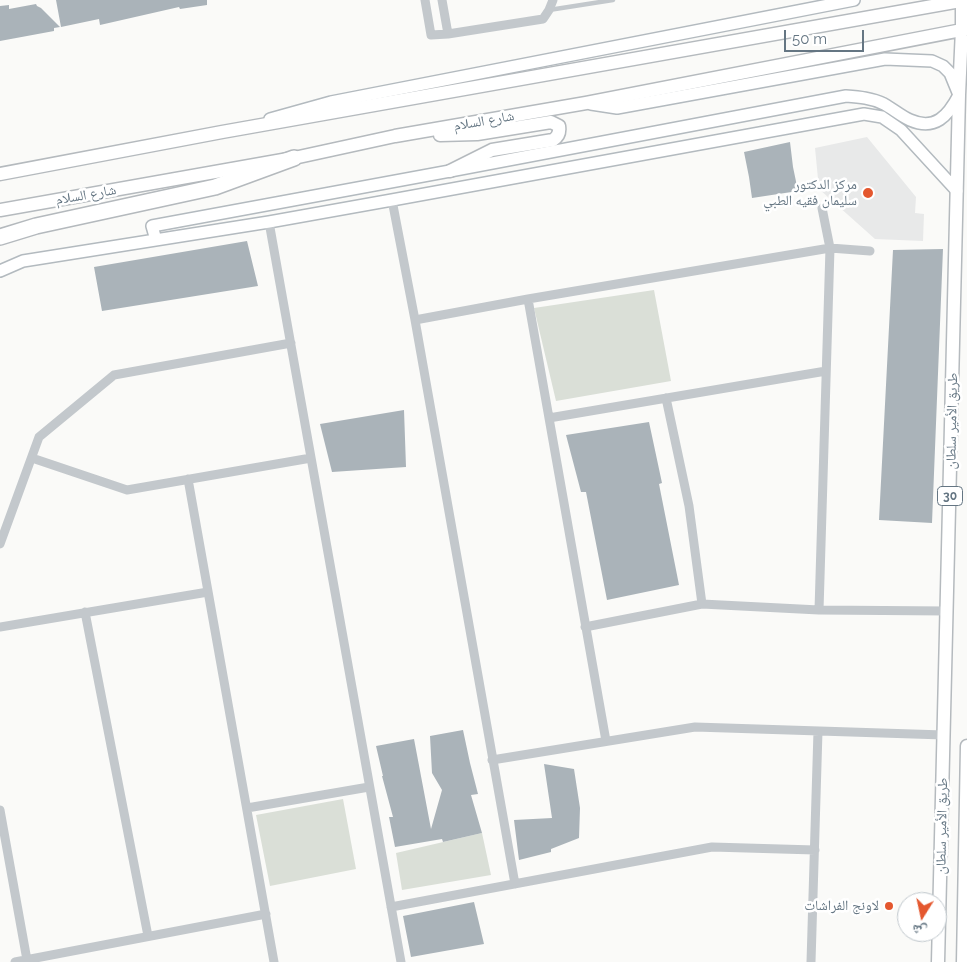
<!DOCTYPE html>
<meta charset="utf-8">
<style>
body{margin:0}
#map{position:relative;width:967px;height:962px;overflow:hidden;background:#fafaf8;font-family:Raleway,"Noto Naskh Arabic",sans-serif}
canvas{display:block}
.north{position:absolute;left:897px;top:892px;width:50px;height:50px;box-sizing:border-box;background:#fff;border:1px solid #c1c8cd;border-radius:50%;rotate:190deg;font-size:14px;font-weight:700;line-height:20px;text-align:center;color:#657683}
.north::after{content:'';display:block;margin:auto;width:18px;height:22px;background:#e4572e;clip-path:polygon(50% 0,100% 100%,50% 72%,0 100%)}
.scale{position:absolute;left:784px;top:30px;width:80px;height:22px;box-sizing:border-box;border:2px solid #657683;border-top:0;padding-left:6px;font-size:15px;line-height:18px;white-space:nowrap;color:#657683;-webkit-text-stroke:4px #fff;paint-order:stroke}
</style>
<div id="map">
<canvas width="967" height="962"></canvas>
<div class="north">ش</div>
<div class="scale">50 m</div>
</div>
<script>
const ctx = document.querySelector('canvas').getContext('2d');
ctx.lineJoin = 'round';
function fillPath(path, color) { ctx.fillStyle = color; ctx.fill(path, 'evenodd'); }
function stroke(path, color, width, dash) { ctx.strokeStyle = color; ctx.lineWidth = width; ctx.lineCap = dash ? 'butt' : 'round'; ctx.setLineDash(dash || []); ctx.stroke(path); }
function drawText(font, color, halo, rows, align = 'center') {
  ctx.font = font + ' Raleway,"Noto Naskh Arabic",sans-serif'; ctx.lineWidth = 5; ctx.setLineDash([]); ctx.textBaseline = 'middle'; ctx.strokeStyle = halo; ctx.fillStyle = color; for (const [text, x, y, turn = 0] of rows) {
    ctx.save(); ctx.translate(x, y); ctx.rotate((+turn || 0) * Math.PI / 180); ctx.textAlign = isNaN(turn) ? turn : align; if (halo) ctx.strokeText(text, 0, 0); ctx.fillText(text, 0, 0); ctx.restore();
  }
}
fillPath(new Path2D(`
 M867,137L916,197L915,213L924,214L923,241L875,239L819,189L815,148Z`), '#e8e9e9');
fillPath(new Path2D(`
 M654,290L671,381L556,401L534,308Z
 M343,799L356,869L270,886L256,815Z
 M482,833L491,875L402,890L396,853Z`), '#dadfd7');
fillPath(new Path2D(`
 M56,0H207V5L180,9L179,7L100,25L99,19L61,27Z
 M36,4L37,6L41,8L60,27L54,28V31L0,41V6L9,5V9Z
 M790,142L793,167L798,191L752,198L749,177L744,152Z
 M247,241L258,286L102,311L94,267Z
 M943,249L932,523L879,520L893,250Z
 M404,410L406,467L332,472L320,424Z
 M649,422L662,483L659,484L679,585L607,600L586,492H581L566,435Z
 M463,730L470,763L478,794L471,795L482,833L443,842L442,839L395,847L389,817H393L382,776H383L376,746L414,739L431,829L442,790L432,773L430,736Z
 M544,764L574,769L580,808L579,838L551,849V852L519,860L514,820L552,818Z
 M474,902L484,944L411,957L403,916Z`), '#aab3b9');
const secondary = new Path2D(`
 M270,119L331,102L854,0
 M156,240L152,226L450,171L846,96C859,97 872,98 884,104C893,109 901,116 910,120C935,131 948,116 959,95L950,73L943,66L932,61L885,59L617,108L591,104
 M0,271L23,261L269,222L392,200L864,114L882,117L901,130L957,191`);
const primary = new Path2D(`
 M440,135L477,134L551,122L559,126C560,132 558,137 553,140L492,150L450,171
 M0,174L222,132L966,0
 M0,210L294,158L395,136L586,103L967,29
 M938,962L959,95L962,29V0
 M963,962L967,746`);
const motorway = new Path2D(`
 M0,237L36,226L215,187L294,158`);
stroke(secondary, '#b3babf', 14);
stroke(primary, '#b5babe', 15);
stroke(motorway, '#b4b9bd', 18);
stroke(new Path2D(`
 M549,10L613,0`), '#c3c8cc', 4.5);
stroke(new Path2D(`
 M425,0L431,35L448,34L442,0
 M448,34L543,19L549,10L553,0
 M392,200L415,320L515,884
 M269,222L401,962
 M528,299L606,741
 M415,320L528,299L830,248L870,251
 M666,398L689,506L702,604
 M549,418L826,371
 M32,458L127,490L311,458
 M188,479L274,962
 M0,544L39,437L114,375L291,343
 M819,610L830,248L822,208
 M85,612L148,936
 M0,627L208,592
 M585,627L702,604L819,610L947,611
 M492,760L695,727L944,735
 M247,808L369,787
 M0,810L27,960
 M391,907L712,847L815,850
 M15,962L266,914
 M811,962L818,731`), '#c3c8cc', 9);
stroke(secondary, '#fff', 11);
stroke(primary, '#fff', 12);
stroke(motorway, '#fff', 15);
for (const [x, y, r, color] of [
 [868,193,6,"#e4572e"],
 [889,906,5,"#e4572e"]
]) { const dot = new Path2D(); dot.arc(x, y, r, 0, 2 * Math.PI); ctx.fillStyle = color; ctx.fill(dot); stroke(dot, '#fff', 2); }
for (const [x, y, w] of [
 [950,496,25]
]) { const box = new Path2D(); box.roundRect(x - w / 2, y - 9.5, w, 19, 4); ctx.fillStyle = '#fff'; ctx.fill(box); stroke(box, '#657683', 1); }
drawText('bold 12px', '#657683', null, [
 ["30",950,496]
]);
drawText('14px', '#657683', '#fff', [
 ["شارع السلام",484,121,-10],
 ["شارع السلام",86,195,-10],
 ["طريق الأمير سلطان",952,421,-89],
 ["طريق الأمير سلطان",942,826,-89]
]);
drawText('14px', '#657683', '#fff', [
 ["مركز الدكتور",857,185],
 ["سليمان فقيه الطبي",857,201],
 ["لاونج الفراشات",879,906]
], 'right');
</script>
